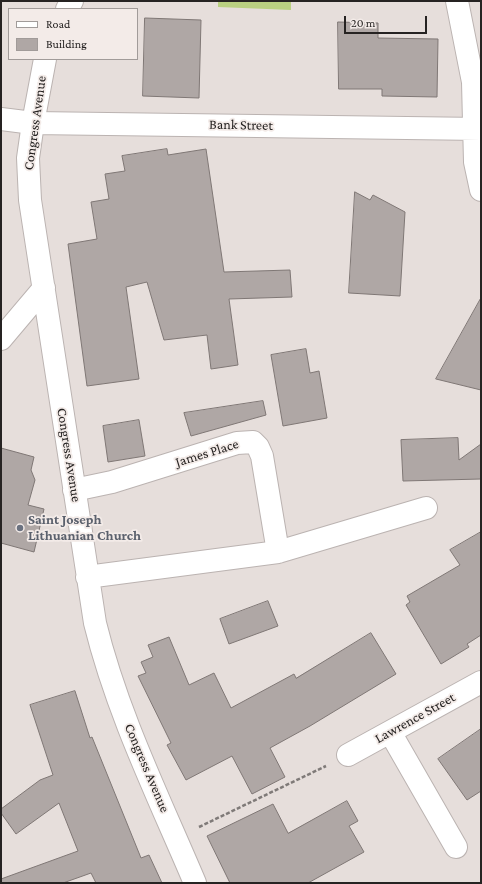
<!DOCTYPE html>
<style>
body{margin:0}
#map{position:relative;width:482px;height:884px;overflow:hidden;background:#e6dedb;font-family:"Crimson Pro",serif}
canvas{display:block}
.frame{position:absolute;inset:0;border:2px solid #262322;pointer-events:none}
.legend{position:absolute;left:8px;top:8px;width:130px;height:52px;box-sizing:border-box;background:#f3ebe8;border:1px solid #a19b99;margin:0;padding:5px 7px;list-style:none;font-size:12px;color:#262322}
.legend li{display:flex;align-items:center;gap:8px;height:20px}
.legend b{width:20px;border:1px solid #a19b99}
.scale{position:absolute;left:344px;top:16px;width:83px;height:18px;box-sizing:border-box;border:2px solid #262322;border-top:0;padding-left:5px;font-size:12px;line-height:14px;white-space:nowrap;color:#262322;-webkit-text-stroke:3px #f3ebe8;paint-order:stroke}
</style>
<div id="map">
<canvas width="482" height="884"></canvas>
<div class="frame"></div>
<ul class="legend">
<li><b style="height:5px;background:#fff"></b>Road</li>
<li><b style="height:11px;background:#afa7a5"></b>Building</li>
</ul>
<div class="scale">20 m</div>
</div>
<script>
const ctx = document.querySelector('canvas').getContext('2d');
ctx.lineJoin = 'round';
function fillPath(path, color) { ctx.fillStyle = color; ctx.fill(path, 'evenodd'); }
function stroke(path, color, width, dash) { ctx.strokeStyle = color; ctx.lineWidth = width; ctx.lineCap = dash ? 'butt' : 'round'; ctx.setLineDash(dash || []); ctx.stroke(path); }
function drawText(font, color, halo, rows, align = 'center') {
  ctx.font = font + ' "Crimson Pro",serif'; ctx.lineWidth = 3.5; ctx.setLineDash([]); ctx.textBaseline = 'middle'; ctx.strokeStyle = halo; ctx.fillStyle = color; for (const [text, x, y, turn = 0] of rows) {
    ctx.save(); ctx.translate(x, y); ctx.rotate((+turn || 0) * Math.PI / 180); ctx.textAlign = isNaN(turn) ? turn : align; if (halo) ctx.strokeText(text, 0, 0); ctx.fillText(text, 0, 0); ctx.restore();
  }
}
fillPath(new Path2D(`
 M218,1H291V10L218,7Z`), '#bad081');
const building = new Path2D(`
 M145,18L201,20L199,98L143,96Z
 M338,22L378,23V38L438,39L437,97L382,96V89H339Z
 M167,149L168,155L206,149L224,272L290,270L292,297L229,299L238,365L211,369L207,335L164,340L147,282L126,287L139,379L87,386L68,244L97,239L91,202L109,199L105,174L125,171L122,156Z
 M355,192L370,200L373,195L405,212L400,296L349,293Z
 M481,298V390L436,379Z
 M306,349L310,373L319,371L327,418L283,426L271,355Z
 M263,401L266,415L191,436L184,413Z
 M139,420L145,456L108,462L103,426Z
 M458,438L459,460L481,444V479L403,481L401,440Z
 M1,448L34,457L31,470L35,480L28,505L44,509L34,552L1,543Z
 M481,532V635L467,644L469,647L441,664L406,605L410,602L407,596L460,565L450,550Z
 M268,601L278,626L229,644L220,619Z
 M371,633L396,674L310,726L270,748L285,777L252,794L232,756L186,780L167,745L171,743L138,676L146,673L141,662L153,657L148,645L169,637L189,685L214,673L231,708L294,674L296,678Z
 M75,691L90,738L92,737L141,858L149,855L162,883H96L91,873L63,883H1V879L78,851L59,803L16,834L1,813V809L40,780L53,775L30,705Z
 M481,729V791L467,800L438,759Z
 M347,801L358,821L349,826L364,852L308,883H230L207,836L273,804L288,833Z`);
fillPath(building, '#afa7a5');
stroke(building, '#7f7775', 1);
const minor = new Path2D(`
 M457,1L473,82L475,162L481,190
 M1,339L44,288
 M74,490L112,482L237,443L253,442L258,447L262,456L278,552
 M87,577L278,552L426,508
 M390,732L456,847
 M348,755L481,682
 M195,883C159,798 117,713 95,623L30,200L28,158L33,123L481,129`);
const major = new Path2D(`
 M67,9L72,1
 M1,119L33,123L45,59`);
stroke(minor, '#bbb3b1', 24);
stroke(major, '#bbb3b1', 24);
stroke(new Path2D(`
 M199,827L326,766`), '#7f7a78', 2.5, [4, 2]);
stroke(minor, '#fff', 22);
stroke(major, '#fff', 22);
for (const [x, y, r, color] of [
 [20,528,4,"#6b7280"]
]) { const dot = new Path2D(); dot.arc(x, y, r, 0, 2 * Math.PI); ctx.fillStyle = color; ctx.fill(dot); stroke(dot, '#f3ebe8', 1.5); }
drawText('14px', '#262322', '#f3ebe8', [
 ["Congress Avenue",35,123,-82],
 ["Bank Street",241,125,1],
 ["James Place",207,453,-17],
 ["Congress Avenue",69,455,81],
 ["Lawrence Street",415,718,-29],
 ["Congress Avenue",147,768,67]
]);
drawText('bold 14px', '#5b616d', '#f3ebe8', [
 ["Saint Joseph",28,520],
 ["Lithuanian Church",28,536]
], 'left');
</script>
